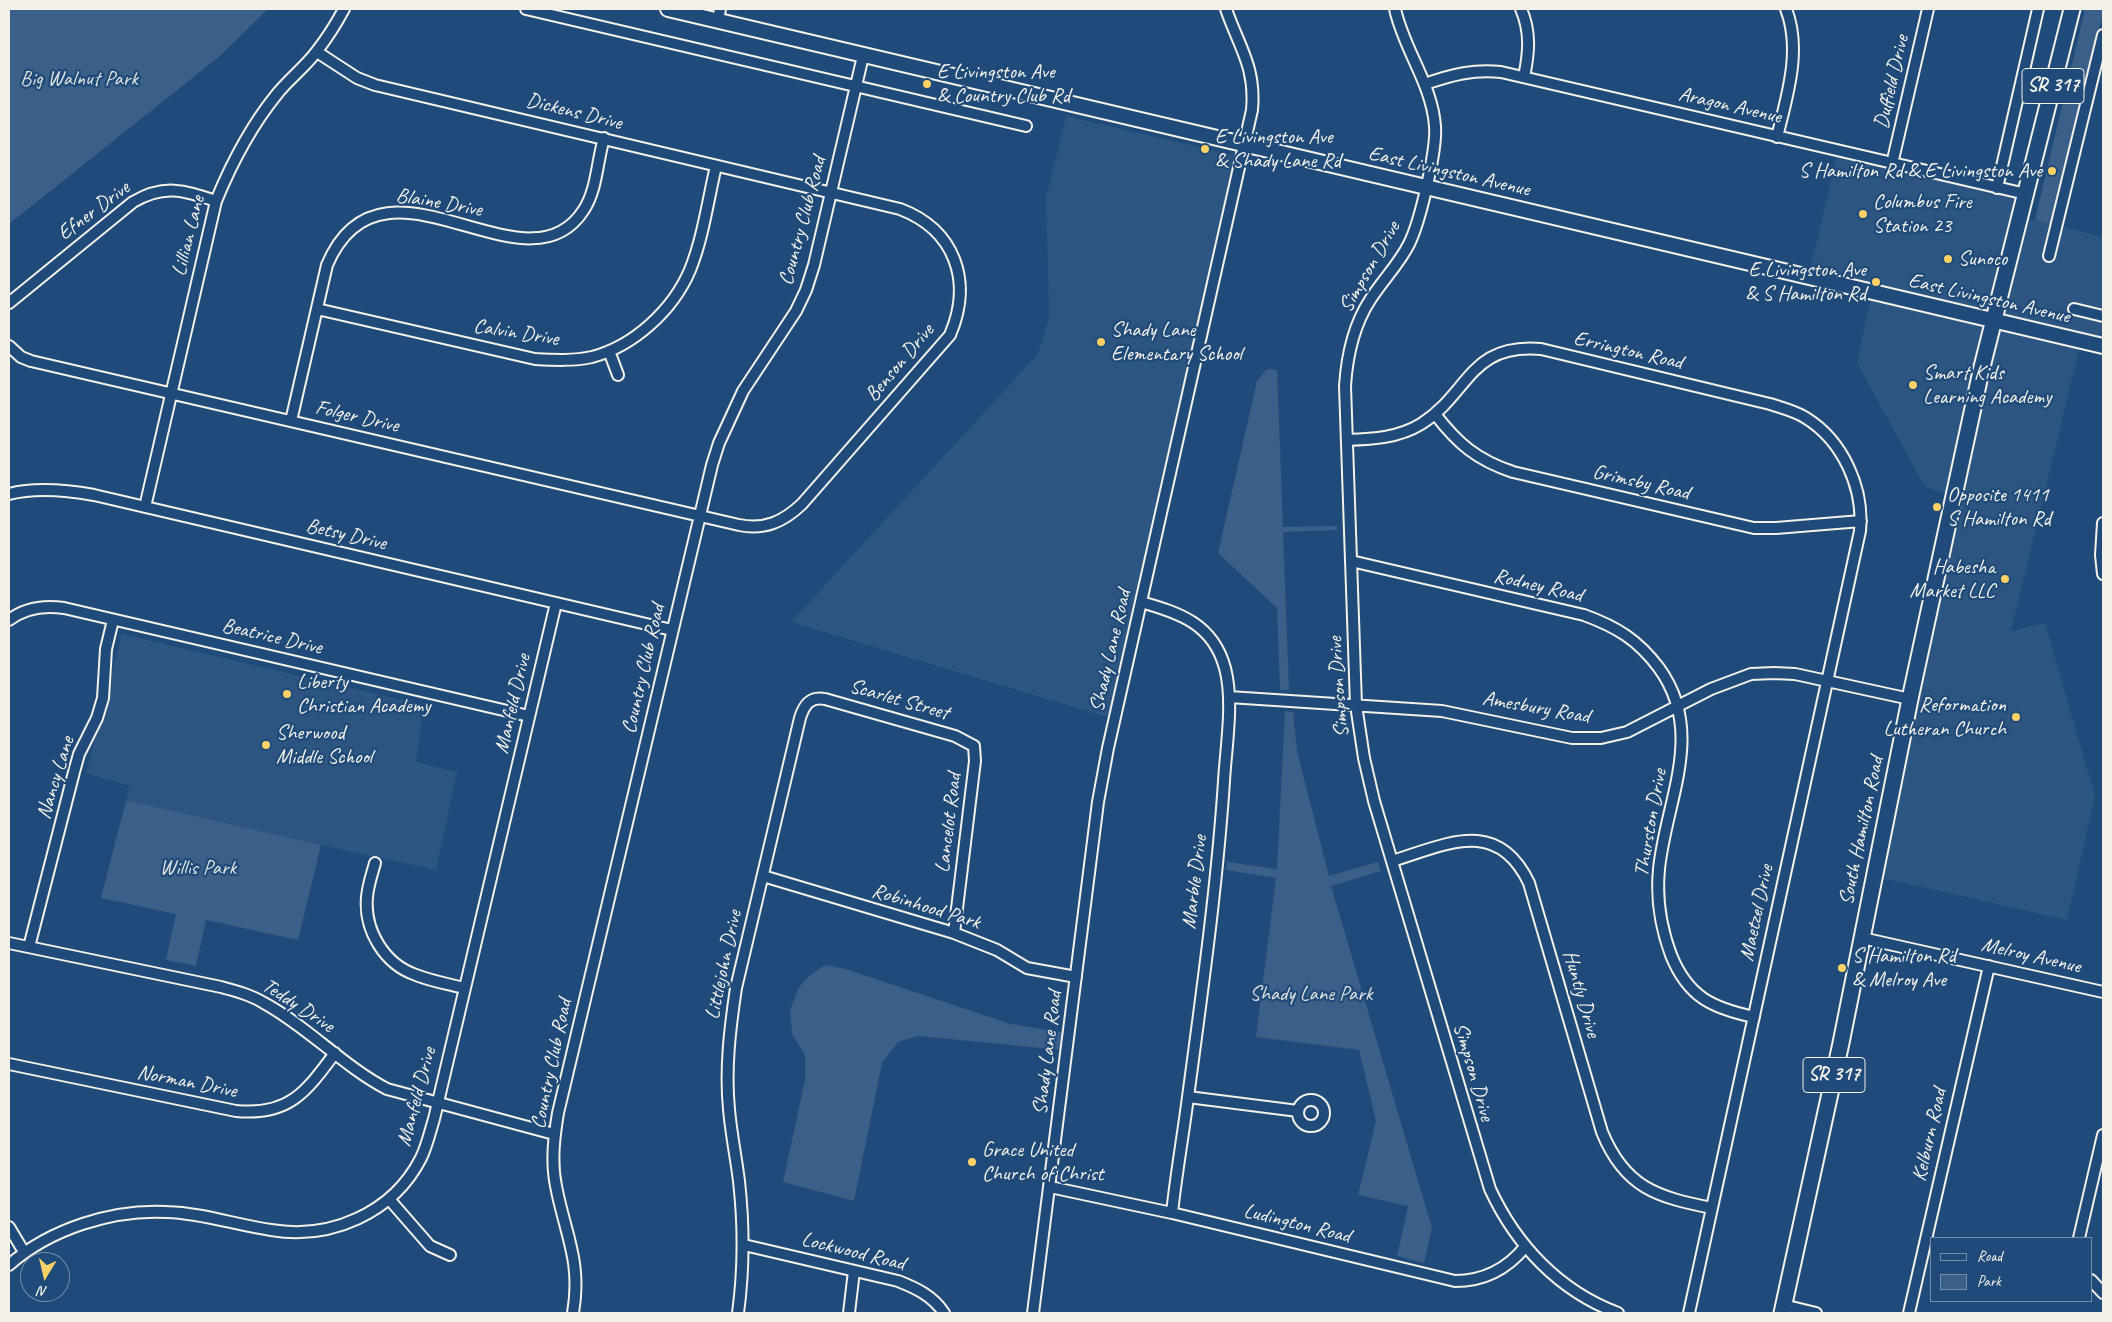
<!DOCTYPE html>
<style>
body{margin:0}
#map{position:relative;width:2112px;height:1322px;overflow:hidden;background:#1f4a7a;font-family:Caveat,sans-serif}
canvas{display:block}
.frame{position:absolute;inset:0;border:10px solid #f4f1e8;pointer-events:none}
.legend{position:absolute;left:1930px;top:1237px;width:162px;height:65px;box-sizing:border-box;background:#1f4a7a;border:1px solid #748da6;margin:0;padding:6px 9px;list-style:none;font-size:15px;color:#f4f1e8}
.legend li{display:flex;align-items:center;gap:10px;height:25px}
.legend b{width:25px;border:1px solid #748da6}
.north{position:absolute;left:20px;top:1252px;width:50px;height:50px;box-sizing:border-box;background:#1f4a7a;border:1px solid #748da6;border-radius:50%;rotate:189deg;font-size:14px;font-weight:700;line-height:20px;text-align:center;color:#f4f1e8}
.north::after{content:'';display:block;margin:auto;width:18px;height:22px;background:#ffd166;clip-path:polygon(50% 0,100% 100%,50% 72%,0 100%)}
</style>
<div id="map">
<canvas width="2112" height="1322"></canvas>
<div class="frame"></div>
<ul class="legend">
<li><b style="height:6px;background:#1f4a7a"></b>Road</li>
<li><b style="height:14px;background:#3a5f88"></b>Park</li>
</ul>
<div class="north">N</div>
</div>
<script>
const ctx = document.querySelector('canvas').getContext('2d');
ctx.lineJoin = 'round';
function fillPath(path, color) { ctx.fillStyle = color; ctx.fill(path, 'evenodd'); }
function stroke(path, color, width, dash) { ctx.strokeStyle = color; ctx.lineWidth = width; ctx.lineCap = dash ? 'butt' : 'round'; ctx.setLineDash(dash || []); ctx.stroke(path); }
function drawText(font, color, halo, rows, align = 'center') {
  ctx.font = font + ' Caveat,sans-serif'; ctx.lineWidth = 4.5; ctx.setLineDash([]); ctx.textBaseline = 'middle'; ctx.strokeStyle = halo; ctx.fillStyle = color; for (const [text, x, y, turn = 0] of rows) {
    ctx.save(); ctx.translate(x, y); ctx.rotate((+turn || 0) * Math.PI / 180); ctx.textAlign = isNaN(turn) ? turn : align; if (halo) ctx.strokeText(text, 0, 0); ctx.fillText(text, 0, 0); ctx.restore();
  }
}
fillPath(new Path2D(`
 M1066,116L1233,155L1236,163L1110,718L791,622L1038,354L1049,317L1046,197Z
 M1838,152L2025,194L2020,216L2103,237V346L2081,342L2011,631L2045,623L2095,796L2067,920L1874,876L1953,495L1925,487L1857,363L1872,293L1808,278Z
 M122,634L423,705L416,762L457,772L436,870L321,845L126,800L129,786L86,773Z`), '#2d5581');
fillPath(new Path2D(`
 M9,9H268L220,56L9,224Z
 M2085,9H2103V13L2053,225L2035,220Z
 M1267,369L1277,370L1283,527L1337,526V530L1283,532L1289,690H1280L1277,608L1218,553L1257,381Z
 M1285,711L1293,712L1297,751L1329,876L1378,862L1381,871L1331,886L1432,1228L1424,1263L1397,1256L1408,1206L1358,1195L1376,1121L1359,1050L1256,1037L1276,878L1226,870L1227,862L1277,869Z
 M126,800L321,845L298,940L206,920L196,966L166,960L176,914L101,898Z
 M825,965L846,969L1011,1024L1065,1033L1062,1050L918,1036L898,1042L882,1063L854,1201L783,1182L805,1080V1055L792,1034L790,1010L799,987L810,975Z`), '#3a5f88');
const street = new Path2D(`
 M526,9L1026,126
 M1395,9C1404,50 1432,84 1435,126C1437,150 1420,222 1409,244C1399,264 1382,281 1370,300C1353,326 1347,356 1345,386L1356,705L1364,758L1374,801L1490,1189C1516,1245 1559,1291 1618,1313
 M1521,9C1531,32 1529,53 1524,77
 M718,20L720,9
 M1425,84C1451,75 1473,69 1501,72L2026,194
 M1777,137C1787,96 1802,50 1786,9
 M1892,164L1928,9
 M1997,188L2038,9
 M2049,256L2103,35
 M9,303L133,202C164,184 183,190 216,201
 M317,309L535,359C554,360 574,361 592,357C634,346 673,310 690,270C703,238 708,200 716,166
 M2074,309L2103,316
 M9,346L21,357L31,361L739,525C765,530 783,522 802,504L950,335C973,281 955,230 900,209L375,85L357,78L317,52
 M609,351L618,375
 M1435,414C1458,444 1477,460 1513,472L1754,528H1776L1861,521
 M291,421L327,265C382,135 525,299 583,211C597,191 597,161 604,138
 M1347,440C1373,439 1398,438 1421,424C1470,393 1469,343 1541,349L1770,404C1782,408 1795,411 1806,418C1843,441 1864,488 1860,531L1689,1313
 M9,494C36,487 66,490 94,495L672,630
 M145,507L216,201C232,162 251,126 277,94C289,79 305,67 317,51C327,38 336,24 344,9
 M2103,523L2101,555L2103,574
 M1351,561L1584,615C1617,627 1638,640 1659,668C1706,733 1666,800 1659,869C1656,899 1661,928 1671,955C1688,997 1712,1008 1754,1017
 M1141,602C1180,613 1213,624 1225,668C1234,702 1226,746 1224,781C1217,887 1202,992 1188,1097C1183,1136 1176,1175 1172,1213
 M9,620C26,607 44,605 64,608L529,716
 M1229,697L1442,711L1572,738H1601L1627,732L1711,689L1751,674L1774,673L1795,674L1910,699
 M1392,861C1445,845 1497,816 1529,883L1602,1132C1625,1188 1657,1197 1712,1208
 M375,863C372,874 368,885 367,897C364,930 384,964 416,975C431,981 448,984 464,988
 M763,876L954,933L997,950L1027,968L1076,977
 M1862,938L2103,992
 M9,943L221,987C236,991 251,995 264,1003C308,1027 343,1066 387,1089L554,1134
 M29,947L74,772L79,754L97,718L103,698L106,649L113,620
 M9,1064L236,1111C289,1116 306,1092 335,1053
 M1188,1097L1298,1111
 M1298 1113a13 13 0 1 1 26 0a13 13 0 1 1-26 0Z
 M1050,1187L1172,1213L1455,1281C1484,1281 1507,1269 1525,1247
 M389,1199L430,1246L450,1255
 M9,1227L24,1252
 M2079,1238L2103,1135
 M744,1245L898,1281C916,1288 933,1296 944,1313
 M9,1265C50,1229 112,1209 167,1212C202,1213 236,1225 271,1230C331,1240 393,1213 421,1158C427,1146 430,1132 434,1119L556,603
 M2091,1280L2103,1293
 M1783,1305L1816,1313
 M573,1313C582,1261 565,1234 556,1186C551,1162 554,1137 558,1113L712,465L719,443L743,391L796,311L806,290L814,265L863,56
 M738,1313C744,1269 744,1226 739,1181C736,1157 731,1133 729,1109C725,1069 730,1028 736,988L800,718C804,705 810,696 825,699L955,736L974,746L975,761L954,933
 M849,1313L854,1271
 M1033,1313L1098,802L1108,748L1252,110C1256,67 1239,47 1226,9
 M1909,1313L1989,966`);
const secondary = new Path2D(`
 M668,9L2103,346`);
const primary = new Path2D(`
 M1782,1313L1841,1043L1910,699L1981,371L2072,9`);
stroke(street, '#f4f1e8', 14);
stroke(secondary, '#f4f1e8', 18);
stroke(primary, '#f4f1e8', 19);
stroke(street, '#1f4a7a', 10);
stroke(secondary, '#1f4a7a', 14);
stroke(primary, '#1f4a7a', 15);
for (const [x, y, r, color] of [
 [927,84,5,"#ffd166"],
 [1205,149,5,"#ffd166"],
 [2052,171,5,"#ffd166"],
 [1863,214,5,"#ffd166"],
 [1948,259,5,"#ffd166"],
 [1876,282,5,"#ffd166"],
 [1101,342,5,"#ffd166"],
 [1913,385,5,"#ffd166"],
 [1937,507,5,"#ffd166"],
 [2005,579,5,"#ffd166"],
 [287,694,5,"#ffd166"],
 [2016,717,5,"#ffd166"],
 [266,745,5,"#ffd166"],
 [1842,968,5,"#ffd166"],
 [972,1162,5,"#ffd166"]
]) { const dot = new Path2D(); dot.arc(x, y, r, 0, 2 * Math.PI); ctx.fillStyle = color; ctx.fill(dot); stroke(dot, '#1f4a7a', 2); }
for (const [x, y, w] of [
 [2053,86,62],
 [1834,1075,62]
]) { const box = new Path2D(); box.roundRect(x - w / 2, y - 17.5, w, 35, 4); ctx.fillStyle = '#1f4a7a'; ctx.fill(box); stroke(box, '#f4f1e8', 1); }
drawText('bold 20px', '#f4f1e8', null, [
 ["SR 317",2053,86],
 ["SR 317",1834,1075]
]);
drawText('21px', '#f4f1e8', '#1f4a7a', [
 ["E Livingston Ave",937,72],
 ["& Country Club Rd",937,96],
 ["E Livingston Ave",1215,137],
 ["& Shady Lane Rd",1215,161],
 ["S Hamilton Rd & E Livingston Ave",2042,171,"right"],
 ["Columbus Fire",1873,202],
 ["Station 23",1873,226],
 ["Sunoco",1958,259],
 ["E Livingston Ave",1866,270,"right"],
 ["& S Hamilton Rd",1866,294,"right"],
 ["Shady Lane",1111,330],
 ["Elementary School",1111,354],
 ["Smart Kids",1923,373],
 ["Learning Academy",1923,397],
 ["Opposite 1411",1947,495],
 ["S Hamilton Rd",1947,519],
 ["Habesha",1995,567,"right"],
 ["Market LLC",1995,591,"right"],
 ["Liberty",297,682],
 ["Christian Academy",297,706],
 ["Reformation",2006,705,"right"],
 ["Lutheran Church",2006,729,"right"],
 ["Sherwood",276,733],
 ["Middle School",276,757],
 ["S Hamilton Rd",1852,956],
 ["& Melroy Ave",1852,980],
 ["Grace United",982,1150],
 ["Church of Christ",982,1174]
], 'left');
drawText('21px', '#e1e2de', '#1f4a7a', [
 ["Big Walnut Park",79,79],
 ["Willis Park",198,868],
 ["Shady Lane Park",1311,994]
]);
drawText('21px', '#f4f1e8', '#1f4a7a', [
 ["Duffield Drive",1892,82,-77],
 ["Aragon Avenue",1730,106,13],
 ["Dickens Drive",574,112,14],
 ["East Livingston Avenue",1449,172,13],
 ["Blaine Drive",439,203,10],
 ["Efner Drive",94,211,-37],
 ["Country Club Road",803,221,-75],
 ["Lillian Lane",189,236,-76],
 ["Simpson Drive",1370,267,-60],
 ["East Livingston Avenue",1989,299,13],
 ["Calvin Drive",516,333,9],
 ["Errington Road",1628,351,13],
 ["Benson Drive",900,363,-50],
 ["Folger Drive",357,417,13],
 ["Grimsby Road",1641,483,13],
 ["Betsy Drive",346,535,13],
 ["Rodney Road",1538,586,13],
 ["Beatrice Drive",272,637,13],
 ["Shady Lane Road",1111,651,-77],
 ["Country Club Road",644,669,-77],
 ["Simpson Drive",1339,687,-94],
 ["Scarlet Street",899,700,16],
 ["Manfeld Drive",513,704,-77],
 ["Amesbury Road",1536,708,10],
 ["Nancy Lane",56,778,-73],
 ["Lancelot Road",949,823,-83],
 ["Thurston Drive",1651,823,-80],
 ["South Hamilton Road",1862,831,-78],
 ["Marble Drive",1195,882,-83],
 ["Robinhood Park",926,907,17],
 ["Maetzel Drive",1757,913,-78],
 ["Melroy Avenue",2031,956,13],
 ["Littlejohn Drive",724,965,-78],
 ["Huntly Drive",1581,994,74],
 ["Teddy Drive",298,1006,33],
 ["Shady Lane Road",1048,1053,-83],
 ["Country Club Road",552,1064,-78],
 ["Simpson Drive",1473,1072,74],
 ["Norman Drive",187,1082,11],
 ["Manfeld Drive",417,1097,-75],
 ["Kelburn Road",1930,1135,-77],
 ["Ludington Road",1297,1224,14],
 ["Lockwood Road",853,1252,14]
]);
</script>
